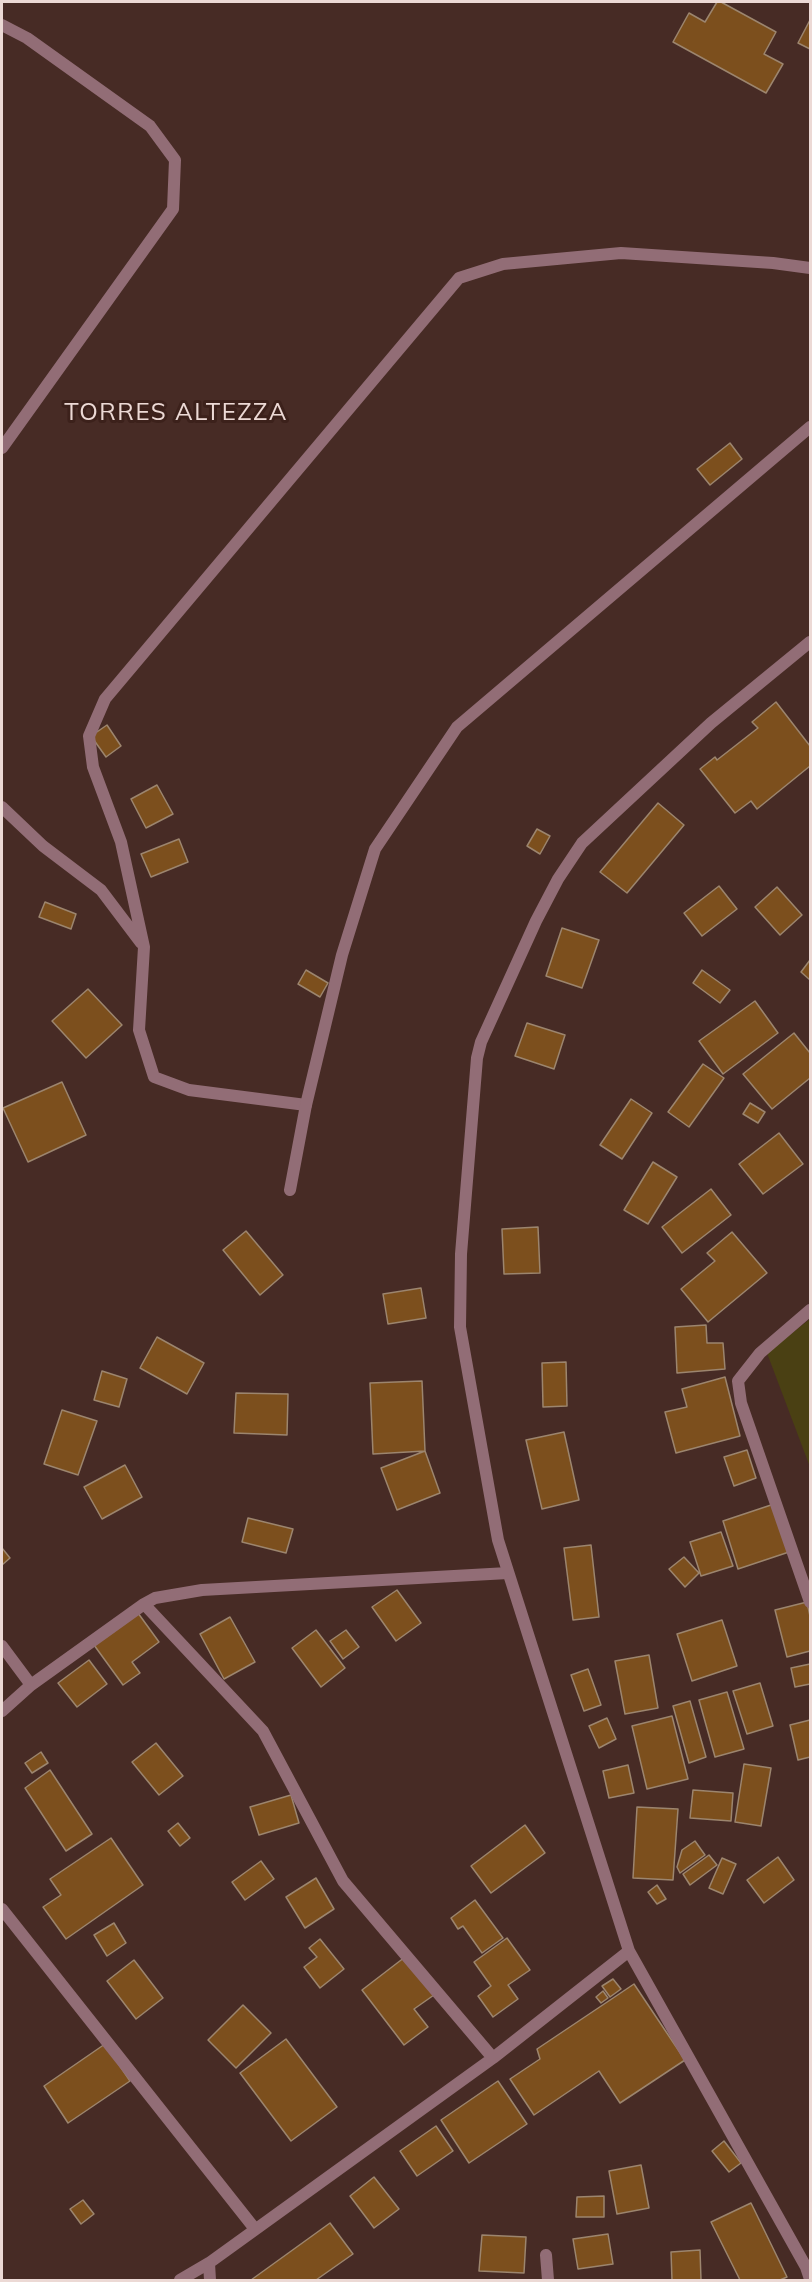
<!DOCTYPE html>
<style>
body{margin:0}
#map{position:relative;width:812px;height:2282px;overflow:hidden;background:#472b25;font-family:Mulish,sans-serif}
canvas{display:block}
.frame{position:absolute;inset:0;border:3px solid #ecd9d5;pointer-events:none}
</style>
<div id="map">
<canvas width="812" height="2282"></canvas>
<div class="frame"></div>
</div>
<script>
const ctx = document.querySelector('canvas').getContext('2d');
ctx.lineJoin = 'round';
function fillPath(path, color) { ctx.fillStyle = color; ctx.fill(path, 'evenodd'); }
function stroke(path, color, width, dash) { ctx.strokeStyle = color; ctx.lineWidth = width; ctx.lineCap = dash ? 'butt' : 'round'; ctx.setLineDash(dash || []); ctx.stroke(path); }
function drawText(font, color, halo, rows, align = 'center') {
  ctx.font = font + ' Mulish,sans-serif'; ctx.lineWidth = 6; ctx.setLineDash([]); ctx.textBaseline = 'middle'; ctx.strokeStyle = halo; ctx.fillStyle = color; for (const [text, x, y, turn = 0] of rows) {
    ctx.save(); ctx.translate(x, y); ctx.rotate((+turn || 0) * Math.PI / 180); ctx.textAlign = isNaN(turn) ? turn : align; if (halo) ctx.strokeText(text, 0, 0); ctx.fillText(text, 0, 0); ctx.restore();
  }
}
fillPath(new Path2D(`
 M810,1319V1467L767,1353Z`), '#4a4013');
const building = new Path2D(`
 M717,2H721L776,32L764,54L783,64L766,93L673,42L689,13L705,22Z
 M810,20V49L798,43Z
 M730,443L742,459L710,485L697,469Z
 M776,702L810,746V766L757,809L751,801L735,813L700,769L715,757L717,760L758,728L752,722Z
 M107,725L121,746L106,757L91,736Z
 M157,785L173,814L146,828L131,799Z
 M658,803L684,825L627,893L600,872Z
 M537,829L550,836L540,854L527,846Z
 M179,839L188,862L151,877L141,854Z
 M719,886L737,909L702,936L684,913Z
 M777,887L802,915L780,935L755,907Z
 M45,902L76,914L71,929L39,917Z
 M562,928L599,940L582,988L546,976Z
 M810,960V980L801,972Z
 M306,970L328,983L320,997L298,984Z
 M702,970L730,990L720,1003L693,983Z
 M88,989L122,1025L86,1058L52,1021Z
 M755,1001L778,1033L723,1074L699,1041Z
 M527,1023L565,1035L554,1069L515,1056Z
 M794,1033L810,1053V1078L772,1109L743,1074Z
 M703,1064L724,1078L689,1127L668,1112Z
 M62,1082L86,1135L28,1162L3,1108Z
 M631,1099L652,1113L622,1159L600,1145Z
 M750,1103L765,1112L758,1123L743,1114Z
 M779,1133L803,1164L763,1194L739,1164Z
 M653,1162L677,1177L648,1224L624,1210Z
 M711,1189L731,1215L682,1253L662,1227Z
 M538,1227L540,1273L504,1274L502,1229Z
 M246,1231L283,1275L260,1295L223,1250Z
 M732,1232L767,1273L708,1322L681,1289L715,1261L707,1253Z
 M421,1288L426,1318L388,1324L383,1294Z
 M706,1325L707,1343H723L725,1369L677,1373L675,1327Z
 M157,1337L204,1363L187,1394L140,1368Z
 M566,1362L567,1406L543,1407L542,1363Z
 M102,1371L127,1379L119,1407L94,1400Z
 M725,1377L740,1436L676,1453L665,1412L687,1407L682,1389Z
 M422,1381L425,1451L373,1454L370,1383Z
 M236,1393L288,1394L287,1435L234,1433Z
 M62,1410L97,1421L78,1475L44,1464Z
 M564,1432L579,1500L542,1509L526,1440Z
 M747,1450L756,1478L734,1486L724,1457Z
 M425,1451L440,1493L397,1510L381,1468Z
 M125,1465L142,1497L102,1519L84,1487Z
 M774,1504L789,1552L738,1569L723,1521Z
 M248,1518L293,1529L286,1553L242,1542Z
 M721,1532L733,1566L701,1576L690,1542Z
 M591,1545L599,1617L573,1620L564,1548Z
 M2,1548L10,1558L2,1565Z
 M684,1557L699,1573L685,1587L669,1569Z
 M397,1590L421,1623L396,1641L372,1607Z
 M807,1602L810,1616V1651L787,1657L775,1610Z
 M138,1613L159,1642L132,1662L140,1673L123,1685L94,1645Z
 M230,1617L255,1662L224,1679L200,1634Z
 M722,1620L737,1666L692,1681L677,1634Z
 M316,1630L345,1668L321,1687L292,1648Z
 M346,1630L359,1647L343,1659L330,1641Z
 M649,1655L658,1708L625,1714L615,1661Z
 M89,1660L107,1684L77,1707L58,1683Z
 M810,1664V1684L795,1687L791,1668Z
 M588,1669L601,1705L584,1711L571,1675Z
 M760,1683L773,1726L747,1734L733,1691Z
 M727,1692L744,1749L715,1757L699,1700Z
 M690,1701L706,1757L689,1763L673,1706Z
 M672,1716L688,1779L647,1789L632,1726Z
 M607,1718L616,1739L599,1748L589,1726Z
 M810,1720V1757L798,1760L790,1725Z
 M156,1743L183,1776L159,1795L132,1762Z
 M41,1752L48,1763L32,1773L25,1763Z
 M744,1764L771,1768L761,1826L735,1822Z
 M628,1765L634,1793L609,1798L603,1771Z
 M50,1770L92,1834L66,1851L25,1788Z
 M693,1790L733,1793L731,1821L690,1818Z
 M291,1795L299,1823L259,1835L250,1807Z
 M637,1807L678,1809L673,1880L633,1878Z
 M178,1823L190,1838L180,1846L168,1831Z
 M525,1825L545,1853L491,1893L471,1866Z
 M111,1838L143,1885L66,1939L43,1907L61,1895L50,1879Z
 M695,1841L705,1855L680,1873L677,1867L682,1850Z
 M709,1855L717,1865L690,1885L683,1874Z
 M778,1857L794,1880L764,1903L747,1880Z
 M722,1858L736,1864L723,1894L709,1888Z
 M261,1861L274,1879L245,1900L232,1882Z
 M316,1878L334,1909L305,1928L286,1897Z
 M657,1885L666,1899L657,1904L648,1892Z
 M475,1900L503,1938L482,1953L463,1926L458,1929L451,1918Z
 M114,1923L126,1943L107,1956L94,1935Z
 M507,1938L530,1970L508,1985L518,1999L493,2017L478,1996L491,1986L474,1962Z
 M320,1939L344,1969L320,1988L304,1967L317,1957L309,1948Z
 M405,1957L434,1995L414,2009L428,2027L404,2045L362,1990Z
 M134,1960L163,1998L136,2019L107,1981Z
 M613,1979L621,1989L610,1997L602,1986Z
 M634,1984L685,2060L620,2103L599,2071L534,2115L510,2079L540,2059L537,2049Z
 M603,1991L608,1998L601,2003L596,1997Z
 M243,2005L271,2033L236,2068L208,2040Z
 M286,2039L337,2107L291,2141L240,2073Z
 M105,2044L130,2081L68,2123L44,2086Z
 M498,2081L527,2124L469,2163L441,2120Z
 M436,2126L453,2151L417,2176L400,2151Z
 M724,2141L741,2163L729,2172L712,2151Z
 M641,2165L649,2208L617,2214L609,2171Z
 M374,2177L399,2209L374,2228L350,2196Z
 M604,2196V2217H576L577,2197Z
 M83,2200L94,2214L81,2224L70,2209Z
 M751,2203L787,2277L780,2280H740L711,2222Z
 M330,2223L353,2254L316,2280H251Z
 M608,2234L613,2264L578,2269L573,2239Z
 M482,2235L526,2237L524,2273L479,2271Z
 M700,2250L701,2280H672L671,2252Z`);
fillPath(building, '#7c4f1d');
stroke(building, '#9c856e', 1.5);
stroke(new Path2D(`
 M2,25L27,38L150,126L175,160L173,209L2,448
 M2,807L43,846L101,890L141,943
 M306,1105L189,1090L154,1077L139,1030L144,947L121,842L93,767L89,736L105,699L459,278L503,264L621,253L773,263L810,268`), '#926d76', 12);
stroke(new Path2D(`
 M810,642L711,723L582,843L558,879L536,921L481,1042L477,1058L461,1254L460,1327L498,1540L629,1951L806,2267L810,2279
 M290,1190L306,1105L342,955L375,849L457,727L810,427
 M810,1310L760,1353L738,1381L741,1403L810,1602
 M144,1604L263,1731L343,1881L493,2058
 M2,1646L31,1685
 M2,1711L31,1685L144,1604L155,1598L202,1590L508,1573
 M2,1909L255,2229
 M546,2255L548,2280
 M209,2263L210,2280
 M180,2280L209,2263L493,2058L629,1951`), '#926d76', 12);
ctx.letterSpacing = '1.5px';
drawText('24px', '#ecd9d5', '#3c211b', [
 ["TORRES ALTEZZA",176,413]
]);
ctx.letterSpacing = '0px';
</script>
